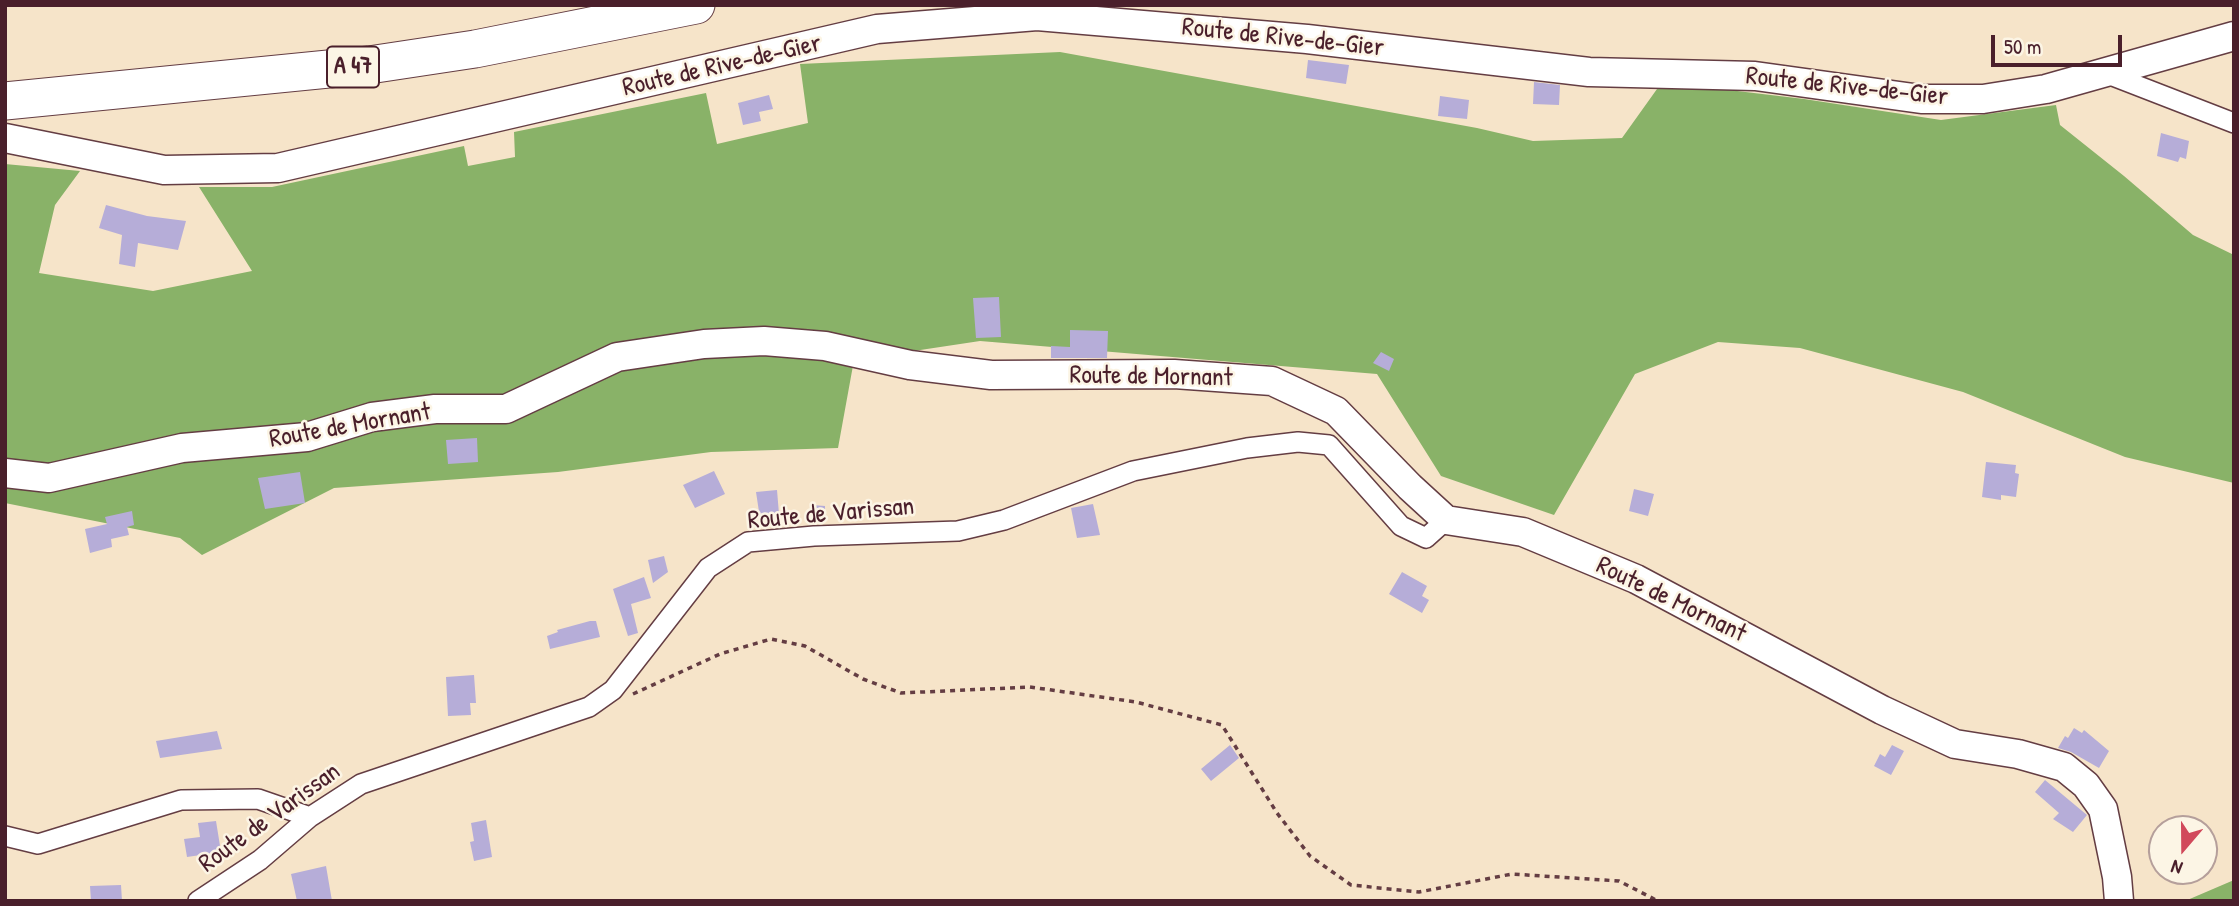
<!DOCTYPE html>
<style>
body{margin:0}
#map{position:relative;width:2239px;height:906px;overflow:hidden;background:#f6e4c9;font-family:"Patrick Hand",sans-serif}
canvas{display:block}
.frame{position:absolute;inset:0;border:7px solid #4a1f2b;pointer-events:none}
.north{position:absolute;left:2148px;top:815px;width:70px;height:70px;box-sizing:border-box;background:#fcf5e5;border:2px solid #b59f9b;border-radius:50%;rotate:200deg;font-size:19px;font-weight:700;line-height:28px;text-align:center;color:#4a1f2b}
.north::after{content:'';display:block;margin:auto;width:24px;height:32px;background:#d1495b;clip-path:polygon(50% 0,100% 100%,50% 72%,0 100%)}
.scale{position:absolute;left:1991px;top:35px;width:131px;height:32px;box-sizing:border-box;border:4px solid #4a1f2b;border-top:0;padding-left:9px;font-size:21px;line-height:24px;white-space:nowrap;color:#4a1f2b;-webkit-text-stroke:5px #fcf5e5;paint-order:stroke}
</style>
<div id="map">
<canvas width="2239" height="906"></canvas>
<div class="frame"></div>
<div class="north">N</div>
<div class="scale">50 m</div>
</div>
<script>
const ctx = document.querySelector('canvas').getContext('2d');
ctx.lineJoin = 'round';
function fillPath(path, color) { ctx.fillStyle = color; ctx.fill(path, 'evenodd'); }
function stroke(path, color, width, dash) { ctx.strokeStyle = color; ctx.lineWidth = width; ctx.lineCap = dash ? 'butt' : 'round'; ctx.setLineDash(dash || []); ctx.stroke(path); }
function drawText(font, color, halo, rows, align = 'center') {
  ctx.font = font + ' "Patrick Hand",sans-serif'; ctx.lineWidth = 5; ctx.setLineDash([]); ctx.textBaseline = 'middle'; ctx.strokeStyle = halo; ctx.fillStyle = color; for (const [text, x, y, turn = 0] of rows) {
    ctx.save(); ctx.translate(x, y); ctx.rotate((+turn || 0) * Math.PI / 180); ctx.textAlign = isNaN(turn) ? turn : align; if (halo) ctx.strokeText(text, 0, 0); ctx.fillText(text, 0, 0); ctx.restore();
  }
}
fillPath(new Path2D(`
 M1060,52L1477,128L1533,141L1622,138L1662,82L1804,99L1941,120L2056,105L2060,125L2124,176L2193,235L2234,255V483L2125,457L1963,392L1800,348L1718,342L1635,374L1554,515L1441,476L1377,374L980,341L854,360L838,448L711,452L558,472L334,488L202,555L180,538L5,503V164L80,171L55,205L39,273L153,291L252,271L199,187H272L464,146L468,166L515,157L514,132L706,93L717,144L808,123L800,64Z
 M2234,880V901H2185Z`), '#89b268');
fillPath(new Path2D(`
 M1308,60L1349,65L1346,84L1306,78Z
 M1534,82L1560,85L1559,105L1533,104Z
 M769,95L773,109L759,112L761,121L743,125L738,103Z
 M1440,96L1469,100L1467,119L1438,116Z
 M2161,133L2189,141L2186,159L2180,157L2178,162L2157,156Z
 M106,205L147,216L186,221L178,250L138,243L135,267L119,264L122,235L99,228Z
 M999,297L1001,337L976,338L973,298Z
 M1070,330L1108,331L1107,358H1051V346L1070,347Z
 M1381,352L1394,359L1389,371L1373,363Z
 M477,438L478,462L448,464L446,440Z
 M1986,462L2016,465L2015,473L2019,474L2016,497L2001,495V500L1982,497Z
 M714,471L725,494L695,508L683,485Z
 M300,472L305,503L265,509L258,478Z
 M1634,489L1654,494L1648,516L1629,511Z
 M777,490L780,526L761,525L756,492Z
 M1093,504L1100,535L1077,538L1071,508Z
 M812,505L825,506V520H811Z
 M132,511L134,525L127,527L129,535L111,539L112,547L90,553L85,529L107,524L105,517Z
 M664,556L668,572L653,583L648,560Z
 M1402,572L1427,586L1422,596L1429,600L1422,613L1389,594Z
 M644,577L651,598L631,604L638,633L628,636L613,589Z
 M590,621H596L600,637L550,649L547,636L558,632L557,630Z
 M474,675L476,703H470L471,715L448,716L446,677Z
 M2074,728L2082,733L2084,730L2109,751L2099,768L2071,752L2058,748L2065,736L2068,738Z
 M217,731L222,749L160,758L156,741Z
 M1230,745L1239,758L1211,781L1201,769Z
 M1892,745L1904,751L1891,775L1874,766L1880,754L1885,757Z
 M2045,780L2087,815L2073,832L2053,819L2059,813L2035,792Z
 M486,820L492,857L474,861L470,842L474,841L471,823Z
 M216,821L221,852L187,857L184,839L200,837L198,823Z
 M326,866L332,901H297L291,874Z
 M121,885L122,901H91L90,886Z`), '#b6add8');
const minor = new Path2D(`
 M2105,73L2234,123
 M5,836L38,844L181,800L258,799L310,817
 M198,901L260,860L310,817L361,784L589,707L613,690L708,568L748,542L814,536L958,531L1004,520L1133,471L1247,448L1298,442L1329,445L1401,526L1426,538L1446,520`);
const secondary = new Path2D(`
 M5,138L164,170L278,168L877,29L1037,16L1307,39L1589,72L1755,76L1921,99H1983L2046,89L2234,36
 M5,473L49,478L182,448L307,437L372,417L435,409H506L617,357L704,344L764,341L825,346L910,365L991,375L1174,374L1272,381L1336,411L1410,487L1446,520L1523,532L1636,579L1882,710L1955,744L2018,754L2064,767L2086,785L2103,809L2117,877L2119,901`);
const motorway = new Path2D(`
 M5,101L369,65L475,49L696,5`);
stroke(minor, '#643d43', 22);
stroke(secondary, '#643d43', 31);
stroke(motorway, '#643d43', 39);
stroke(new Path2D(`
 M633,694L720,654L771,639L805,646L863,679L901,693L1030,687L1136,702L1222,725L1277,813L1310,856L1351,885L1419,892L1512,874L1619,881L1658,901`), '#643d43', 3.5, [5, 5]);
stroke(minor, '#fff', 19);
stroke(secondary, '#fff', 28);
stroke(motorway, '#fff', 37);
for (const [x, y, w] of [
 [353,67,52]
]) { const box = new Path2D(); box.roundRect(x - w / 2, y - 20.5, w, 41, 5); ctx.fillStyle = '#fcf5e5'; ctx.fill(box); stroke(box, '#4a1f2b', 2); }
drawText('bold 24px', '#4a1f2b', null, [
 ["A 47",353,67]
]);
drawText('26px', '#4a1f2b', '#fcf5e5', [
 ["Route de Rive-de-Gier",1283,38,6],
 ["Route de Rive-de-Gier",722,66,-13],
 ["Route de Rive-de-Gier",1847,87,6],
 ["Route de Mornant",1151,377,1],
 ["Route de Mornant",350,426,-10],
 ["Route de Varissan",831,514,-5],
 ["Route de Mornant",1671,600,26],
 ["Route de Varissan",270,818,-36]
]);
</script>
